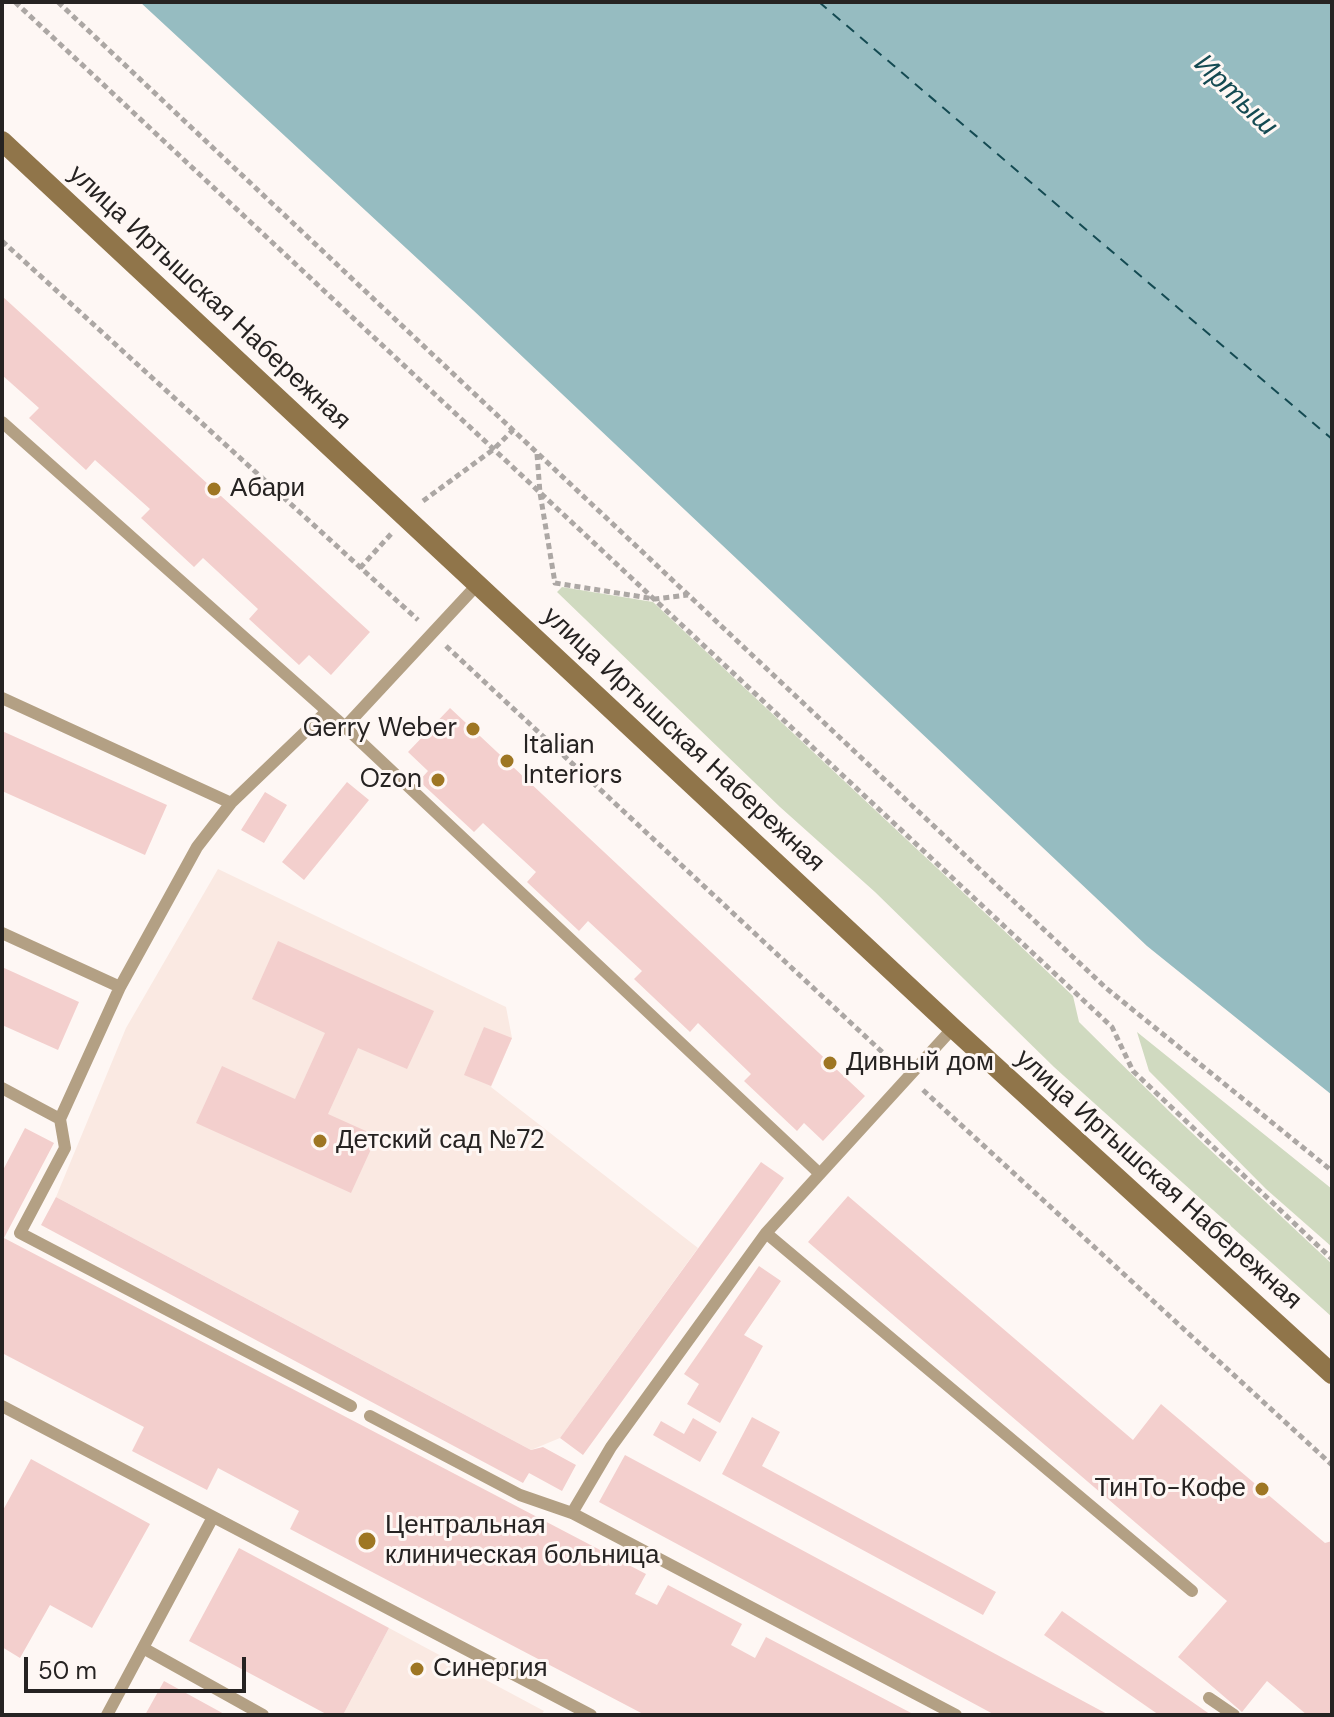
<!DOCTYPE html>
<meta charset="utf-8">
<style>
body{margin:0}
#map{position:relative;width:1334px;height:1717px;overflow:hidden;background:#fef7f4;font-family:"DM Sans",sans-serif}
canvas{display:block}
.frame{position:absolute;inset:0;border:4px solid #262322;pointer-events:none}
.scale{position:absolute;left:24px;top:1657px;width:222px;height:36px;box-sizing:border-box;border:4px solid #262322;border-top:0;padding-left:10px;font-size:24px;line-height:28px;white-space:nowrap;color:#262322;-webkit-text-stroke:6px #fef7f4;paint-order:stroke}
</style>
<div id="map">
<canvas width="1334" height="1717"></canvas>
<div class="frame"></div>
<div class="scale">50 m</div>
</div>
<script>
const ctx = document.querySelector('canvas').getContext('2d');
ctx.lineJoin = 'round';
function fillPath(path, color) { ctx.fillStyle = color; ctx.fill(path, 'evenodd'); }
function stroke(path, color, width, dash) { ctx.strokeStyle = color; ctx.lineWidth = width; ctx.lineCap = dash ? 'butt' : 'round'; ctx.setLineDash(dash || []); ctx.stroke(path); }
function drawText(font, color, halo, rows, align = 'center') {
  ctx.font = font + ' "DM Sans",sans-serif'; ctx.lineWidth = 6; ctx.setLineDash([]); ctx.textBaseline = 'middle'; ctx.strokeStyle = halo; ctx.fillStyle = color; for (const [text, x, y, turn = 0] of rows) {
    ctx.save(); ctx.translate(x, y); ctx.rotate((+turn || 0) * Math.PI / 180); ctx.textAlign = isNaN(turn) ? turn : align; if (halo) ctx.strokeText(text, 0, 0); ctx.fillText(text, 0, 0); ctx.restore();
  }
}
fillPath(new Path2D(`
 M218,869L506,1007L512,1038L491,1087L698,1248L560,1438L531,1450L56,1197L126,1028Z
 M389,1628L544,1711L541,1715H343Z`), '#fae9e2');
fillPath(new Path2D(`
 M562,587L653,602L1014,940L1073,996L1079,1022L1174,1116L1332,1264V1317L1054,1067L875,892L780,807L557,592Z
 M1137,1032L1332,1189V1247L1266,1189L1149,1071Z`), '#d0dac0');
fillPath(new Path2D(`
 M140,2H1332V1095L1147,946L473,310Z`), '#96bcc1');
stroke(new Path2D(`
 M819,2L1332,439`), '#144a52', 2, [10, 8]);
fillPath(new Path2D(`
 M2,296L370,632L331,675L309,655L299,665L249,619L258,609L203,558L194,567L141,518L150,509L95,460L86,470L29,418L39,408L2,375Z
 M450,708L865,1096L823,1141L804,1123L797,1131L744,1081L751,1074L698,1023L690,1032L634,979L642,971L588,921L579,931L527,882L536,872L483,823L474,832L419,781L428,771L408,752Z
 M2,731L167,805L145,855L2,791Z
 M347,782L369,800L304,880L282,862Z
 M265,792L287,805L264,843L241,830Z
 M278,941L434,1011L407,1069L358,1048L328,1114L377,1136L351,1193L196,1123L222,1066L295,1099L325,1033L252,999Z
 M2,967L79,1002L58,1050L2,1025Z
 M484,1027L512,1038L491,1086L464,1075Z
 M25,1128L54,1143L4,1238L646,1574L635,1594L657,1605L668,1585L742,1624L731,1645L755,1658L766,1637L915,1715H645L290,1529L299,1511L218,1468L207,1490L132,1451L144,1427L2,1353V1172Z
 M761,1162L784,1178L583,1455L560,1438Z
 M848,1196L1133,1440L1161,1404L1325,1543L1332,1541V1715H1307L1267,1681L1242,1712L1178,1657L1227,1601L808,1242Z
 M56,1197L531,1450L543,1447L576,1465L562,1491L529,1473L523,1483L41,1225Z
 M759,1266L781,1281L744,1335L763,1346L720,1423L687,1404L699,1384L684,1374Z
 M752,1417L780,1432L762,1466L996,1592L983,1615L722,1474Z
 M693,1418L717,1432L700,1462L653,1435L661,1421L684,1434Z
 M625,1455L1109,1715H995L599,1502Z
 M31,1459L150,1524L92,1628L50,1605L20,1658L2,1647V1512Z
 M239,1548L389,1628L343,1715H328L189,1641Z
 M1062,1611L1211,1715H1159L1044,1635Z
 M164,1681L226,1715H145Z`), '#f3cfcd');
stroke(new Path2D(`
 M15,2L1112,1027L1133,1071L1332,1259
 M58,2L1106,988L1332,1171
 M2,241L418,620
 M537,454L540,493L555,583L655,599L688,595
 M423,501L494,449L513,430
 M360,568L391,534
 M446,646L895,1064
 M923,1090L1332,1465`), '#aca7a4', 5, [6, 4]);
stroke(new Path2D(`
 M2,422L345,727L820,1174
 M2,698L231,803
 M327,711L231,803L197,847L120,987L60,1119L65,1148L20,1233L351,1406
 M345,727L477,585
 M2,933L120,987
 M2,1088L60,1119
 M766,1233L1192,1591
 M2,1406L591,1715
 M370,1416L520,1495L572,1513L956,1715
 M572,1513L611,1447L766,1233L953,1028
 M143,1648L263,1715
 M1209,1698L1234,1715
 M107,1715L213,1517`), '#b3a084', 12);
stroke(new Path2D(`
 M2,141L953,1028L1332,1374`), '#90754a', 20);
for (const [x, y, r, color] of [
 [214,489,8,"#9e7623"],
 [473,729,8,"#9e7623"],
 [507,761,8,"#9e7623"],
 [438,780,8,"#9e7623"],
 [830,1063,8,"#9e7623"],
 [320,1141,8,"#9e7623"],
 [1262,1489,8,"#9e7623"],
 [367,1541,10,"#9e7623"],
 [417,1669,8,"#9e7623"]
]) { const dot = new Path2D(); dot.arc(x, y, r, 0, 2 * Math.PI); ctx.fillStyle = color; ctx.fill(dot); stroke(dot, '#fef7f4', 3); }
drawText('26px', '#262322', '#fef7f4', [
 ["улица Иртышская Набережная",209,298,43],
 ["улица Иртышская Набережная",683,740,43],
 ["улица Иртышская Набережная",1158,1180,42]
]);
drawText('26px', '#262322', '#fef7f4', [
 ["Абари",230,489],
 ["Gerry Weber",457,729,"right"],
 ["Italian",523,746],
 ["Interiors",523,776],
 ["Ozon",422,780,"right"],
 ["Дивный дом",846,1063],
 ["Детский сад №72",336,1141],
 ["ТинТо-Кофе",1246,1489,"right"],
 ["Центральная",385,1526],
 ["клиническая больница",385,1556],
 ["Синергия",433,1669]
], 'left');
drawText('italic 28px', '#144a52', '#fef7f4', [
 ["Иртыш",1235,96,44]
]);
</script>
